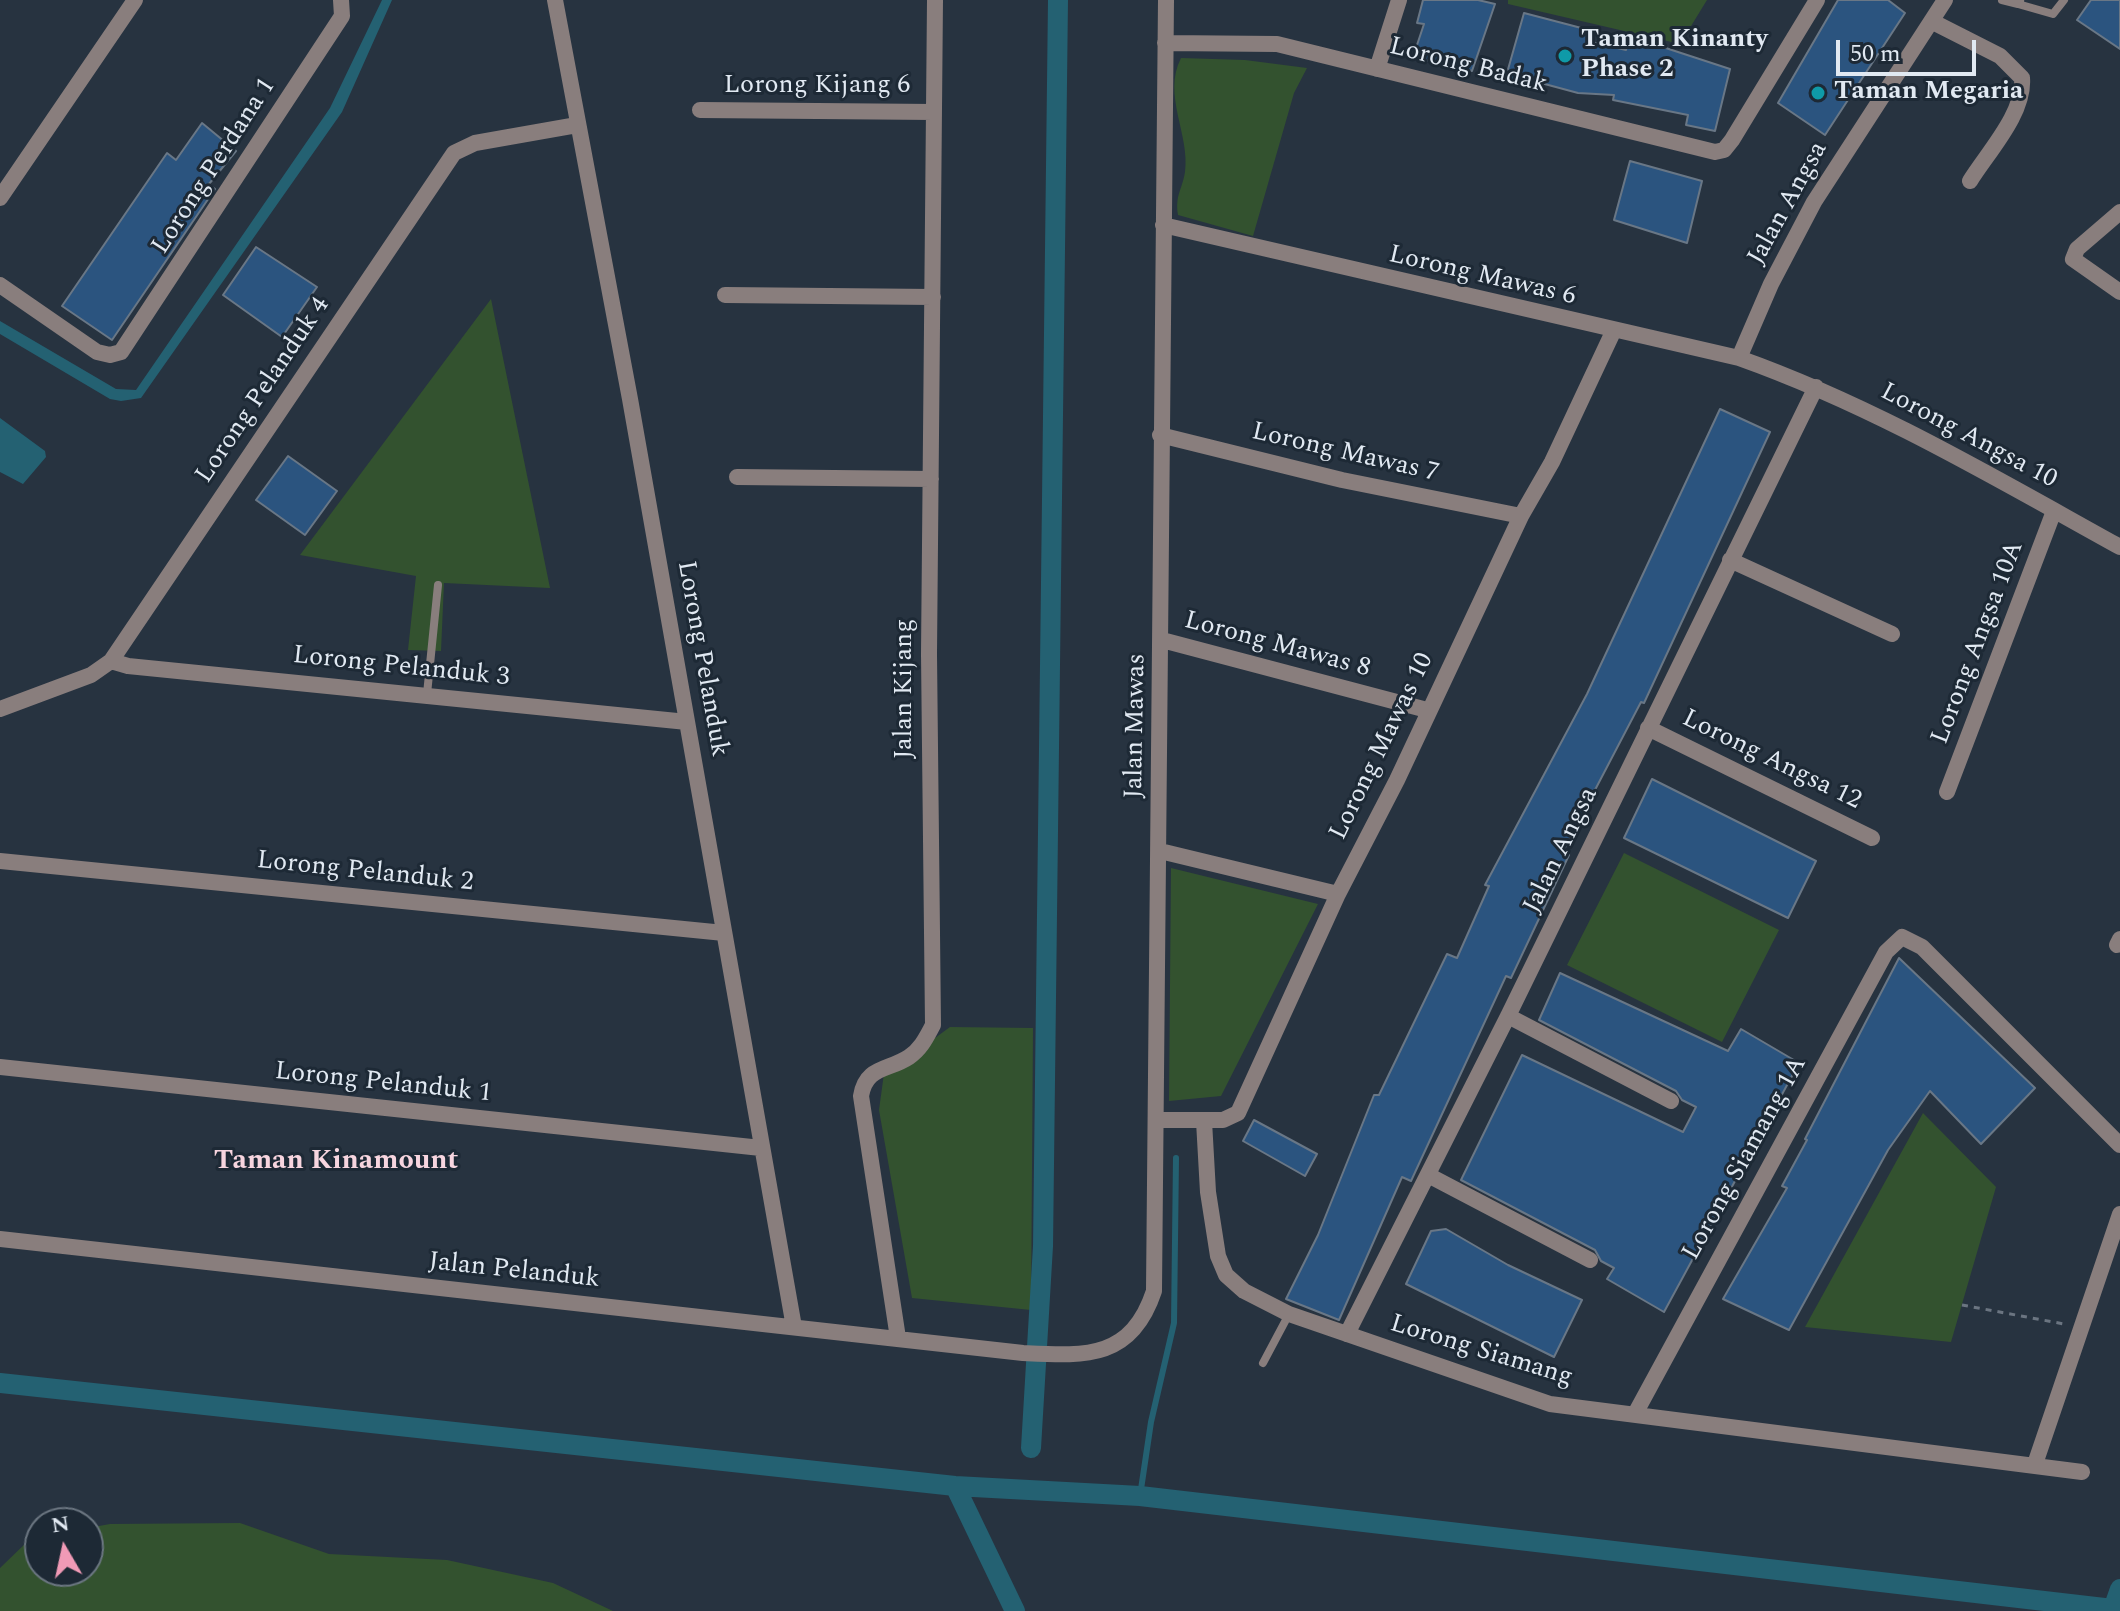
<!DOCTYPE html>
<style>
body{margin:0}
#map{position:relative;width:2120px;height:1611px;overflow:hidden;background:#273340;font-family:Spectral,serif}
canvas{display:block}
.north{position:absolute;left:24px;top:1507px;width:80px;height:80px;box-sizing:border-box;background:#1d2935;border:2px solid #6b7681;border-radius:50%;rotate:351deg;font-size:22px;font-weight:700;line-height:32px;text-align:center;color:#e1e9f2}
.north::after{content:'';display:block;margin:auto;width:28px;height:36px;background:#f09ab6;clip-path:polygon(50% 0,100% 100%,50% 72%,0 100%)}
.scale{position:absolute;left:1836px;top:40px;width:140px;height:36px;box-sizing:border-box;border:4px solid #e1e9f2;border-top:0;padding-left:10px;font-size:24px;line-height:28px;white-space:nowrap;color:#e1e9f2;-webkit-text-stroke:6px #1d2935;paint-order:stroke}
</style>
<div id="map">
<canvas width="2120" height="1611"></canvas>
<div class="north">N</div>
<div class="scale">50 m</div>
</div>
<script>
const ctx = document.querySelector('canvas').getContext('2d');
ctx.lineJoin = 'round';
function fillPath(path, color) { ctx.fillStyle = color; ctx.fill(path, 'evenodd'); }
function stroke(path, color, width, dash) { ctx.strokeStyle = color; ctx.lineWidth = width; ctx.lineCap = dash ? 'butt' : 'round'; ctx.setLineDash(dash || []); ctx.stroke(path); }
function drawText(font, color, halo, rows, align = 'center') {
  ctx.font = font + ' Spectral,serif'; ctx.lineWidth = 6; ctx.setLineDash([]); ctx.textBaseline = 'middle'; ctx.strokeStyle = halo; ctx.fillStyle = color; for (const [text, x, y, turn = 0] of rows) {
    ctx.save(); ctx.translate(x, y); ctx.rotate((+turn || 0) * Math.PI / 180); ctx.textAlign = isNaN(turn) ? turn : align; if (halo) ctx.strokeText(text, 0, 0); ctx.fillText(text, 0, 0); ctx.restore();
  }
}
fillPath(new Path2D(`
 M1508,0H1707L1680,44L1508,4Z
 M1181,58L1245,60L1307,68L1294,93L1253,236L1178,215C1175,195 1182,190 1185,172C1190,134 1162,95 1181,58Z
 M491,299L550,588L444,583L441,651L408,650L416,576L300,555Z
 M1624,853L1779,930L1722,1042L1567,965Z
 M1171,868L1318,904L1221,1096L1169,1101Z
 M950,1027L1033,1028L1031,1310L912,1298L879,1110L885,1066L920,1049Z
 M1923,1113L1996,1187L1951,1342L1805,1327Z
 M240,1523L329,1554L447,1560L553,1583L613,1611H0V1568L29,1540L40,1538V1571H88V1528L110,1524Z`), '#33522f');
fillPath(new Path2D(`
 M382,0H392L342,112L141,398L121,401L110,399L0,334V321L116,389L136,390L330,108Z
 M0,418L45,451L46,457L23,484L0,472Z`), '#246172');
stroke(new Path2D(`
 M1140,1496L1151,1422L1174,1323L1176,1158`), '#246172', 6);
stroke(new Path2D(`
 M0,1383L955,1486L1140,1496L2113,1609L2120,1589
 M1031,1448L1043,1246L1058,0
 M955,1486L1015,1611`), '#246172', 20);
const building = new Path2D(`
 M1423,0H1478L1495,4L1472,71L1413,57L1424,24L1417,23Z
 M1838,0H1888L1905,13L1825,135L1778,103Z
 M2091,0H2120V49L2077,20Z
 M1524,13L1589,30L1587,41L1626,50L1629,36L1730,69L1715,131L1686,125L1688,115L1613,100L1614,95L1578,93L1541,83L1540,87L1505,80Z
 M202,123L236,151L209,184L215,189L112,340L62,306L167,153L176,160Z
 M1630,161L1702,181L1687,243L1614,220Z
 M256,247L317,287L282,337L223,295Z
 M1720,409L1770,432L1644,703L1641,702L1562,853L1569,855L1511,978L1506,976L1411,1181L1402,1177L1339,1320L1286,1299L1318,1235L1374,1095H1379L1447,954L1457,958L1489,886L1485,885L1587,694Z
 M288,456L337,491L305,535L256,500Z
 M1652,779L1816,861L1788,918L1624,838Z
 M1899,958L2035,1088L1981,1144L1930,1091L1888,1150L1789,1330L1723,1299L1787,1188L1782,1186L1807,1140L1805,1139Z
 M1560,973L1728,1051L1741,1029L1799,1063L1664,1312L1607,1279L1614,1268L1601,1261L1595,1250L1461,1180L1522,1055L1683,1132L1696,1107L1682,1100L1676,1091L1539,1020Z
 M1254,1120L1317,1154L1305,1176L1243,1141Z
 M1446,1229L1508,1265L1582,1300L1554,1357L1406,1284L1431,1231Z`);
fillPath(building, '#2b547f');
stroke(building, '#697786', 2);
stroke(new Path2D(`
 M1962,1305L2064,1324`), '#6b7581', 3, [6, 6]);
stroke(new Path2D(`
 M2002,0L2018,4L2020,1
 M2018,4L2053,14L2064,0
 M427,694L438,585
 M1263,1363L1289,1314`), '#897e7d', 8);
stroke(new Path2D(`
 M555,0L630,399L794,1327
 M1933,22L2000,56L2022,78C2025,113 1988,152 1970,181
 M1165,43L1277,44L1715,152L1724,150L1732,140L1817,0
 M1377,69L1399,0
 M700,110L934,112
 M0,198L135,0
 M2120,212L2077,249L2073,259L2120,292
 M1163,225L1739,358C1874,406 1995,478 2120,547
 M0,285L97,352L110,355L121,352L342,16L341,0
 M725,295L933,297
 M1739,358L1771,284L1814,202L1945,0
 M1160,435L1342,480L1521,516
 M737,477L931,479
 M1730,560L1892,634
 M1162,640L1427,710
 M111,661L128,666L687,722
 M0,709L91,675L111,661L454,153L475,143L577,125
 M1648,728L1872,838
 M1947,792L2054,511
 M1160,851L1338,894
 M0,861L724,933
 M2117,945L2120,939
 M1508,1016L1671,1101
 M0,1067L761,1148
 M1158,1120H1223L1238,1113L1338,894L1397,780L1521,516L1552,462L1613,332
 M1204,1121L1208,1192L1218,1256L1226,1275L1244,1291L1289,1314L1550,1404L2082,1472
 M1428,1175L1590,1260
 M0,1239L1023,1353C1085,1356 1131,1360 1154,1291L1166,0
 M1347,1334L1508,1016L1816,387
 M898,1338L861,1096C866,1066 888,1071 909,1057C921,1049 926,1038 933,1025L929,654L935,0
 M1635,1414L1886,952L1902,937L1922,947L2120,1145
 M2035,1464L2120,1214`), '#897e7d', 16);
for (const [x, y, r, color] of [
 [1565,56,8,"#0f9aa8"],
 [1818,93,8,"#0f9aa8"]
]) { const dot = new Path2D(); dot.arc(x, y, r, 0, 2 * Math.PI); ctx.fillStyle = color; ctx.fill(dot); stroke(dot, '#1d2935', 3); }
drawText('bold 26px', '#e1e9f2', '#1d2935', [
 ["Taman Kinanty",1581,41],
 ["Phase 2",1581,71],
 ["Taman Megaria",1834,93]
], 'left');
drawText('26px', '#e1e9f2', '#1d2935', [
 ["Lorong Badak",1468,67,14],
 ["Lorong Kijang 6",817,87],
 ["Lorong Perdana 1",215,167,-57],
 ["Jalan Angsa",1789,204,-61],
 ["Lorong Mawas 6",1482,277,13],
 ["Lorong Pelanduk 4",264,391,-56],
 ["Lorong Angsa 10",1968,437,28],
 ["Lorong Mawas 7",1345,454,13],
 ["Lorong Angsa 10A",1979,643,-69],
 ["Lorong Mawas 8",1277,646,15],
 ["Lorong Pelanduk",701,659,80],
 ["Lorong Pelanduk 3",401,668,6],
 ["Jalan Kijang",906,689,-90],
 ["Jalan Mawas",1137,726,-89],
 ["Lorong Mawas 10",1383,747,-64],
 ["Lorong Angsa 12",1771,761,26],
 ["Jalan Angsa",1562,851,-64],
 ["Lorong Pelanduk 2",365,873,6],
 ["Lorong Pelanduk 1",383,1084,6],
 ["Lorong Siamang 1A",1746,1159,-61],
 ["Jalan Pelanduk",514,1272,6],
 ["Lorong Siamang",1481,1352,17]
]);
drawText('bold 28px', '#f7d5df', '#1d2935', [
 ["Taman Kinamount",336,1163]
]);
</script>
